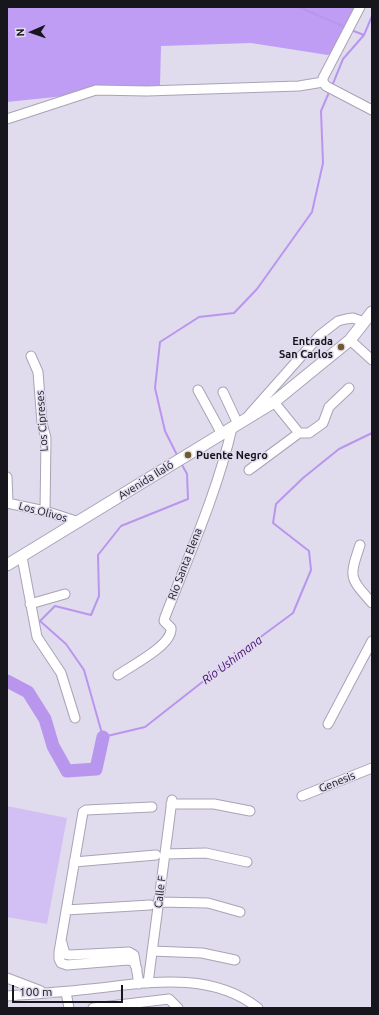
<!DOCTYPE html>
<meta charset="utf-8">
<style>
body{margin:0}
#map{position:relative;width:379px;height:1015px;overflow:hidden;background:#e1dbee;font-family:Ubuntu,sans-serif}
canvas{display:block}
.frame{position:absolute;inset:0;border:8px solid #18161d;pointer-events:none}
.north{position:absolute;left:12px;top:12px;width:40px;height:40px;-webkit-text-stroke:3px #e1dbee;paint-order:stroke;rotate:268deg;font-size:11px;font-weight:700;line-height:16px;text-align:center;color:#18161d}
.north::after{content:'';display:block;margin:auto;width:14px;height:18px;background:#18161d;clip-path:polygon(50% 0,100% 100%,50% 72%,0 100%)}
.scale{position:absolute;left:12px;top:985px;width:111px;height:18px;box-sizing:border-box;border:2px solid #18161d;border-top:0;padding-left:5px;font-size:12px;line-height:14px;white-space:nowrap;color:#18161d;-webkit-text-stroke:3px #e1dbee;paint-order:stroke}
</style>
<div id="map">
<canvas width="379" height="1015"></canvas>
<div class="frame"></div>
<div class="north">N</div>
<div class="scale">100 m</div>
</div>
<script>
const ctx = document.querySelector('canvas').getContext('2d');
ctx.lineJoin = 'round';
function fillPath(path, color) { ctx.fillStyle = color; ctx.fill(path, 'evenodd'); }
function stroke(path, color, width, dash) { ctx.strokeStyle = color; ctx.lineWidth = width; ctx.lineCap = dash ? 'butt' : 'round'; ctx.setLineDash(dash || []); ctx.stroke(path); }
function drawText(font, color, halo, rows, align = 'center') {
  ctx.font = font + ' Ubuntu,sans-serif'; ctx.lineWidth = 3; ctx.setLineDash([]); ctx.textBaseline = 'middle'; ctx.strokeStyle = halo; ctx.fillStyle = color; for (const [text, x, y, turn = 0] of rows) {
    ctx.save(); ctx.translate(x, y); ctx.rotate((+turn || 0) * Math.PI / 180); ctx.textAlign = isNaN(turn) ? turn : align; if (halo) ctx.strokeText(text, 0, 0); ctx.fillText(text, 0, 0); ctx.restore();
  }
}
fillPath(new Path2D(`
 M7,806L67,818L47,924L7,917Z`), '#d2bff3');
fillPath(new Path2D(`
 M7,7H358L346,40L328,55L251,43L161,46L160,86L7,102Z`), '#bf9df5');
stroke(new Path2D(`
 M299,7L345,27
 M351,30L364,35
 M332,86L343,59L364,35L372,16
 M178,457L165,431L155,388L160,342L199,317L234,313L257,289L312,212L323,163L321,111L330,90
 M181,463L187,474L188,499L121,526L98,555L99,596L91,615L55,606L40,621L66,644L84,670L103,737L145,727L247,647L293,613L311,570L309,551L273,523L276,504L303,478L339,449L372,433`), '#b996ee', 2);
stroke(new Path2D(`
 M7,681L28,692L45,719L53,746L67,771L96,769L103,737`), '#b996ee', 13);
const minor = new Path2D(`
 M360,7L323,78V82L326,86L372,110
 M7,119L96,90L147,91L299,86L323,82
 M350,340L372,360
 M31,356L38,372L42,423L46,438L45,511
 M198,390L222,434
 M223,392L238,424
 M274,402L299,433H309L323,423L329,407L349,388
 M249,415L320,335L338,321L346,319L353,318L364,322
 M249,470L299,433
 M7,477L8,503
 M7,503L45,511L79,522
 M360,545C349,578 349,577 372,603
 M22,557L37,637L61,673L75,718
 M30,604L65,594
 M118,675C131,666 173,645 171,628L164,621L165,617C189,555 217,493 232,428
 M328,724L372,641
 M302,796L372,768
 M171,804H214L250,811
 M165,854L206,853L247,862
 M74,862L156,855
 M158,902L208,903L240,912
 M66,910L150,905
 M62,943L65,954L70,955L129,952L134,955L139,984
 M152,951L202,953L235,960
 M137,969L133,961L128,960L67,965L61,963L59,959V952L83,812L86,810L152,807
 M7,978L41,991
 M148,983L172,800
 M66,992L69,1008
 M7,996C35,994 62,992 90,989C146,983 210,970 258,1008
 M93,1008L169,999L178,1008`);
const major = new Path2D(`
 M7,565L274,402L350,340L372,312`);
stroke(minor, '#a9a3b5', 11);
stroke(major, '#a9a3b5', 13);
stroke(minor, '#fff', 9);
stroke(major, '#fff', 11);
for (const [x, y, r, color] of [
 [341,347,4,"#6d5c2a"],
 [188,455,4,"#6d5c2a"]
]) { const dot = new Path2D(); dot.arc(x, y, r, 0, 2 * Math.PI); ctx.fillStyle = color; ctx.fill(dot); stroke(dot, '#e1dbee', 1.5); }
drawText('bold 11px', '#18161d', '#e1dbee', [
 ["Entrada",333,341],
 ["San Carlos",333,354],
 ["Puente Negro",196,455,"left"]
], 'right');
drawText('11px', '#18161d', '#e1dbee', [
 ["Los Cipreses",42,421,-94],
 ["Avenida Ilaló",146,480,-32],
 ["Los Olivos",43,512,15],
 ["Río Santa Elena",185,564,-69],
 ["Genesis",337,782,-22],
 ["Calle F",160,892,-83]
]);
drawText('italic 12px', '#410671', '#e1dbee', [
 ["Río Ushimana",232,660,-37]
]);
</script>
